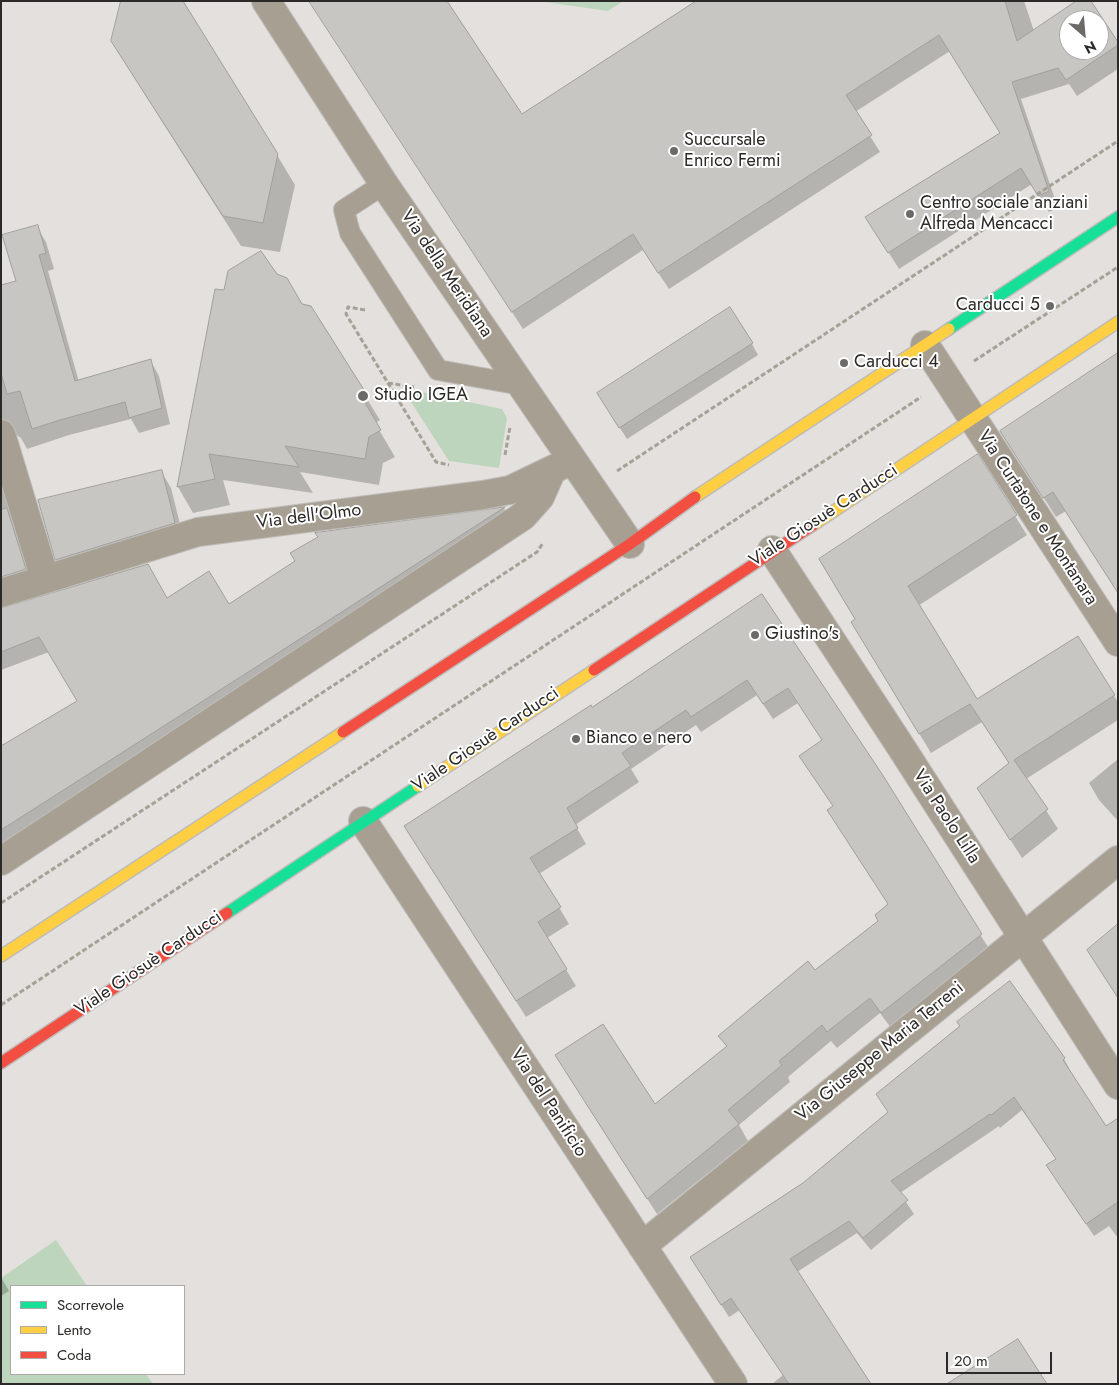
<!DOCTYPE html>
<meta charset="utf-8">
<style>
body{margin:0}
#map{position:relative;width:1119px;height:1385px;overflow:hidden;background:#e3e0dd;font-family:Jost,sans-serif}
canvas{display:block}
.frame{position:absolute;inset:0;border:2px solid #2c2a28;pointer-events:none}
.legend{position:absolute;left:10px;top:1285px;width:175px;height:90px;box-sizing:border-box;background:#fff;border:1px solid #abaaa9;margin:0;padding:6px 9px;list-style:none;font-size:15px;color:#2c2a28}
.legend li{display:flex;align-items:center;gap:10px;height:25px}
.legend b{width:25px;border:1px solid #abaaa9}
.north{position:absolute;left:1059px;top:10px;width:50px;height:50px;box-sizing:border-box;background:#fff;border:1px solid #abaaa9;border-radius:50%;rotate:153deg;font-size:14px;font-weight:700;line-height:20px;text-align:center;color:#2c2a28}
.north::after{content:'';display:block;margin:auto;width:18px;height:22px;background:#6c6a67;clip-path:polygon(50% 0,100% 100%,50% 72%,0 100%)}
.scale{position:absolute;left:946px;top:1352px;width:106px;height:22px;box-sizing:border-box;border:2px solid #2c2a28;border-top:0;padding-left:6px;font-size:15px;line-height:18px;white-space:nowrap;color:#2c2a28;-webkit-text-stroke:4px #fff;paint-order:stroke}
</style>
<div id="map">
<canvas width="1119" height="1385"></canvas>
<div class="frame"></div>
<ul class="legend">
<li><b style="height:6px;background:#16e098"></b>Scorrevole</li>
<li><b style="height:6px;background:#ffcf43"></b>Lento</li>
<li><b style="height:6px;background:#f24e42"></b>Coda</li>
</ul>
<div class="north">N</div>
<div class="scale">20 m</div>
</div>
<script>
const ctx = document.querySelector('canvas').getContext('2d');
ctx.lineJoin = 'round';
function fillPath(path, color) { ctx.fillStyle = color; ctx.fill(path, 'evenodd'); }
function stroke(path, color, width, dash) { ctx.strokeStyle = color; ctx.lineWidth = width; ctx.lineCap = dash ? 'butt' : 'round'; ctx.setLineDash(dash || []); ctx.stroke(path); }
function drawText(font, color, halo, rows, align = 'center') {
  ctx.font = font + ' Jost,sans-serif'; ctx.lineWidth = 4; ctx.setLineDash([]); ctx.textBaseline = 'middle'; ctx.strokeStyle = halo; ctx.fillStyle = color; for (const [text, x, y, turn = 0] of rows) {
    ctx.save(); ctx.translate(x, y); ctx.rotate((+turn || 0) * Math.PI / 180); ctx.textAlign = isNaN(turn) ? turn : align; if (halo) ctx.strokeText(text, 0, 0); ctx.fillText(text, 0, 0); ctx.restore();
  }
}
fillPath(new Path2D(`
 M538,1H623L608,11Z
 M402,388L502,409L507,418L499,468L449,461Z
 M56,1240L87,1286H11V1374H146L153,1384H1V1278Z`), '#bdd5bc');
fillPath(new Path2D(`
 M310,1L521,116L959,1L1014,86L987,1H1024L1034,31L1089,1L1118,44V69L1077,96L1069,84L1021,99L1058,208L1049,212L1032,184L899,269L877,234L1001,134L950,51L855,112L880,152L669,289L643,250L523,329ZM1069,20H1099V50H1069Z
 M112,41L277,155L295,185L280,252L241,246L130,71Z
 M37,227L46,242L54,269L48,271L79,382L150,360L159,376L170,424L139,433L131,419L69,435L27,449L21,438L15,434L1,437V287L18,282Z
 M276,275L302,305L310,307L380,420L375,423L395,457L383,463L379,485L300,472L313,493L223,480L230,505L193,513L178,487L216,290L225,291Z
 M752,344L758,355L627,439L605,405Z
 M1118,354V593L1066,511L1056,517L1001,431Z
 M977,456L1027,535L918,606L977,700L1077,638L1118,702V720L1026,779L1058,829L1022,858L990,808L1010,764L982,722L931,753L864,642Z
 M161,471L171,488L184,540L67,576L57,559Z
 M1,478L34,585L1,596Z
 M504,508L513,523L1,858V763L79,701L49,652L1,670V609L167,600L229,606L296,562L319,538L317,534Z
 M762,596L990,950L891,1028L880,1013L837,1048L831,1041L788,1077L790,1082L739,1125L748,1141L657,1214L566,1072L655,1106L727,1048L720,1036L815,972L879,921L889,904L834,807L800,756L823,741L798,703L773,719L757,695L701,732L696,725L631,769L639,782L575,825L586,844L539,874L569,924L547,938L576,986L526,1017L415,842L592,709Z
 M1118,759V821L1099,800L1089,783Z
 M1064,1059L1071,1072L1070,1073L1106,1127L1118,1138V1238L1109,1226L1094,1236L1056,1179L1057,1160L1022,1110L1000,1128L999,1126L900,1193L914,1214L871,1250L857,1233L797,1272L870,1384H772L783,1375L740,1310L729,1317L691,1258Z
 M1,1277L9,1291L1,1296Z`), '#0003');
const building = new Path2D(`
 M121,1H183L278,154L263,223L223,216L111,41Z
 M309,1H447L522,114L696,1H1005L1017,41L1076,1H1091L1118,42V45L1066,80L1058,68L1012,82L1049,191L1038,196L1021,168L888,253L865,217L1000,133L939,35L846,95L872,135L658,273L633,234L512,312ZM1069,20H1099V50H1069Z
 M38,225L46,253L39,255L75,381L151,359L162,408L129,418L125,402L60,420L32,429L20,391L7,394L1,373V285L16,281L2,235Z
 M261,251L277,274L287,278L302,304L311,306L366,393L361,396L381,430L369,437L365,459L285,446L299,467L209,454L215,479L177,487L215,289L224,290L228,271Z
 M730,307L753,343L619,428L597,393Z
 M1118,353V593L1053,492L1043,498L1000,431Z
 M978,454L1017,515L908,586L977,699L1078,636L1115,695L1014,760L1048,809L1010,840L977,788L1009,763L970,704L919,734L851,622L855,619L819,559Z
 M162,470L175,523L55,560L38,500Z
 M505,507L267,660L1,830V746L77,701L39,637L1,652V608L148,564L167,598L209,571L229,604L295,561L290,553L318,537L315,533Z
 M7,508L26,569L1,577V510Z
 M762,594L882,774L982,934L881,1013L870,998L827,1032L822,1025L779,1061L782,1065L728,1110L739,1124L647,1199L555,1055L603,1024L655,1104L727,1046L718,1036L808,961L815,970L878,921L875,915L888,904L827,810L833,806L799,756L822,740L788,688L763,704L747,680L691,717L686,710L622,753L631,766L567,808L578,828L530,858L561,907L538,922L567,969L516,1001L404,826L591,705L592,707Z
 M1118,924V998L1087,950Z
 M1010,981L1065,1058L1063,1060L1106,1126L1118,1118V1202L1086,1224L1046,1165L1056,1159L1014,1097L991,1115L990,1114L891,1181L908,1200L863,1238L849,1221L790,1259L871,1384H789L731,1298L721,1305L690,1257L803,1183L888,1112L876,1094L960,1026L957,1022Z
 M1018,1339L1047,1384H947Z`);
fillPath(building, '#c8c6c3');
stroke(building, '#a09f9c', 1);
const lane = new Path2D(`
 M384,184L344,210L350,233L438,370L521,385`);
const street = new Path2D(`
 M266,1L384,184L630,544
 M925,345L1118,642
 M1,434L45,579
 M772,550L901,747L1118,1085
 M1,593L198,532L483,495L510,490L560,466
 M363,821L733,1384
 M1,861L523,516L540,497L552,470
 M642,1246L1118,860`);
const fast = new Path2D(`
 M949,329L1118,217
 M227,913L418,786`);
const slow = new Path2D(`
 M695,497L949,329
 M813,525L1118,322
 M418,786L594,670
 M1,956L343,732`);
const jam = new Path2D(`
 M594,670L813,525
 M343,732L630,544L695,497
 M1,1063L227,913`);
stroke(lane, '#bebcba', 22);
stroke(street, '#bebcba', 30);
stroke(fast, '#bebcba', 14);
stroke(slow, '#bebcba', 14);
stroke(jam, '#bebcba', 14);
stroke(new Path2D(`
 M365,310L348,307L346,314L436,462L449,465
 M974,361L1118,267
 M388,383L414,387
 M505,455L510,427
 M617,471L1118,141
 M1,903L537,552L543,543
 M1,1005L921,397`), '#a6a197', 3, [5, 2.5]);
stroke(lane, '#a7a092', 20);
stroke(street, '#a7a092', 28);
stroke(fast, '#16e098', 11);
stroke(slow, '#ffcf43', 11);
stroke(jam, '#f24e42', 11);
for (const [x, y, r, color] of [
 [674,151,5,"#6c6a67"],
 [910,214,5,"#6c6a67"],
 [1050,306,5,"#6c6a67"],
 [844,363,5,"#6c6a67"],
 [363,396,6,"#6c6a67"],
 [755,635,5,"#6c6a67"],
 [576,739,5,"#6c6a67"]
]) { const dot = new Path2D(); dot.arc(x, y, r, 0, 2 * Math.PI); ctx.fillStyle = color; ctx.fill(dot); stroke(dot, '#fff', 2); }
drawText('18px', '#2c2a28', '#fff', [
 ["Succursale",684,141],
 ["Enrico Fermi",684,162],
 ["Centro sociale anziani",920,204],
 ["Alfreda Mencacci",920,225],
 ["Carducci 5",1040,306,"right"],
 ["Carducci 4",854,363],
 ["Studio IGEA",374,396],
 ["Giustino's",765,635],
 ["Bianco e nero",586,739]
], 'left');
drawText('18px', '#2c2a28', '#fff', [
 ["Via della Meridiana",446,274,56],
 ["Viale Giosuè Carducci",824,516,-33],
 ["Via dell'Olmo",309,517,-7],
 ["Via Curtatone e Montanara",1037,518,57],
 ["Viale Giosuè Carducci",486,740,-34],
 ["Via Paolo Lilla",946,817,57],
 ["Viale Giosuè Carducci",149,964,-34],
 ["Via Giuseppe Maria Terreni",880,1052,-39],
 ["Via del Panificio",548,1103,57]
]);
</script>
